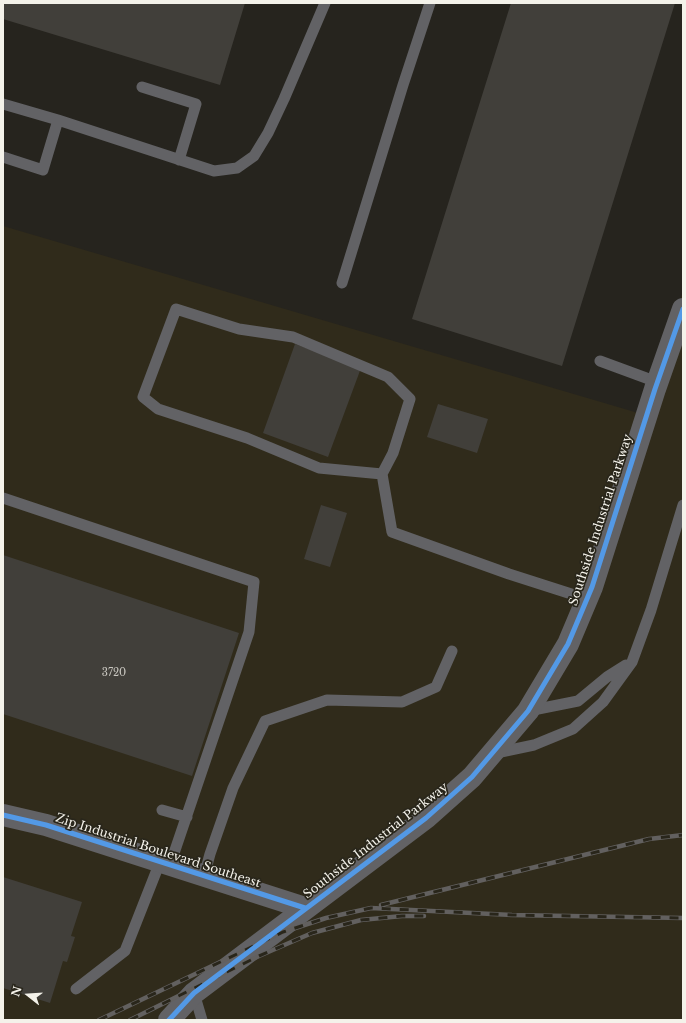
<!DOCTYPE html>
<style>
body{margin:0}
#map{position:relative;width:686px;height:1023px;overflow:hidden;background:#26241e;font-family:"Libre Baskerville",serif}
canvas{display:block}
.frame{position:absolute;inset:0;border:4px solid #f4f2ea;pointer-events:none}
.north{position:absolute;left:8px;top:975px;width:40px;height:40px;-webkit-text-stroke:3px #29261b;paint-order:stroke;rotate:287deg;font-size:11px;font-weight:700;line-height:16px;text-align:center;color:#f4f2ea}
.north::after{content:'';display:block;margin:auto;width:14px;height:18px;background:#f4f2ea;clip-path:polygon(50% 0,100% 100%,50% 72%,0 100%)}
</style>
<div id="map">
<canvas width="686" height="1023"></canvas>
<div class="frame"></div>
<div class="north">N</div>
</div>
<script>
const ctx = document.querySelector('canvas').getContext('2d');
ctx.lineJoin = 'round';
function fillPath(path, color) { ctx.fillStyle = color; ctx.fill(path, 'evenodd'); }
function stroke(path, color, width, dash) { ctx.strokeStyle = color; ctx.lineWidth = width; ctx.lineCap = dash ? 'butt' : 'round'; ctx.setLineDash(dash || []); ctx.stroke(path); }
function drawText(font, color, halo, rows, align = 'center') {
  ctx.font = font + ' "Libre Baskerville",serif'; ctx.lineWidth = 3.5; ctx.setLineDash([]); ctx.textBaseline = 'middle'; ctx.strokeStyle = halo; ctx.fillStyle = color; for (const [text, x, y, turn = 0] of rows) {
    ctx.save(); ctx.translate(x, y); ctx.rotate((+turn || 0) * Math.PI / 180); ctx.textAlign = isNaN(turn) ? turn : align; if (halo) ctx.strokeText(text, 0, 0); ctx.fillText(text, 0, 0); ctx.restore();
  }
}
fillPath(new Path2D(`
 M3,226L645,415L683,291V1020H3Z`), '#302b1b');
fillPath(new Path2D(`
 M3,3H245L220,85L3,19Z
 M511,3H675L562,366L412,319Z
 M295,344L361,368L328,457L263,433Z
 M438,404L488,419L477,453L427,437Z
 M321,505L347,513L330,567L304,559Z
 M3,555L239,633L192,776L3,714Z
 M3,877L82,902L71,936L75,937L67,962L63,961L50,1003L3,988Z`), '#413f3a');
stroke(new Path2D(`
 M142,87L196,104L179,160
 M3,104L58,120L214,171L237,168L254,156L268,133L284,99L325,3
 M3,157L43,170L58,120
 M342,283L403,85L430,3
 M600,361L657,382
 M382,474L393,453L410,399L388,377L293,337L239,329L176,309L143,397L158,409L247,438L319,468L382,474L392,532L509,574L587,599
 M3,498L254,582L249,632L170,865
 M528,711L578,701L607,677L626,665
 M496,753L534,745L573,729L603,702L632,662L651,610L683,505
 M162,810L187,817
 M204,876L210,854L233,788L265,721L327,700L402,702L436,687L452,651
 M76,989L125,951L160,862
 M194,993L202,1020`), '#626265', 11);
stroke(new Path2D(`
 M3,815L46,825L305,908`), '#626265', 22);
stroke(new Path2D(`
 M169,1020L194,993L426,818L472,777L528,711L568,644L592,587L655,389L683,309`), '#626265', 22);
const rail = new Path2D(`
 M381,905L649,839L683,835
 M99,1020L283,932L326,918L371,908L512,915L683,918
 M130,1020L259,956L312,933L361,920L402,916H424`);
stroke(rail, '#62605f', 4.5);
stroke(rail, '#29261b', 3, [9]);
stroke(new Path2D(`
 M3,815L46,825L305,908
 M169,1020L194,993L426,818L472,777L528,711L568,644L592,587L655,389L683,309`), '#5399e6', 5);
drawText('10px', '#c7c5be', null, [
 ["3720",114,673]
]);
drawText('12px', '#f4f2ea', '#29261b', [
 ["Southside Industrial Parkway",601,520,-72],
 ["Southside Industrial Parkway",376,841,-38],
 ["Zip Industrial Boulevard Southeast",158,851,18]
]);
</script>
